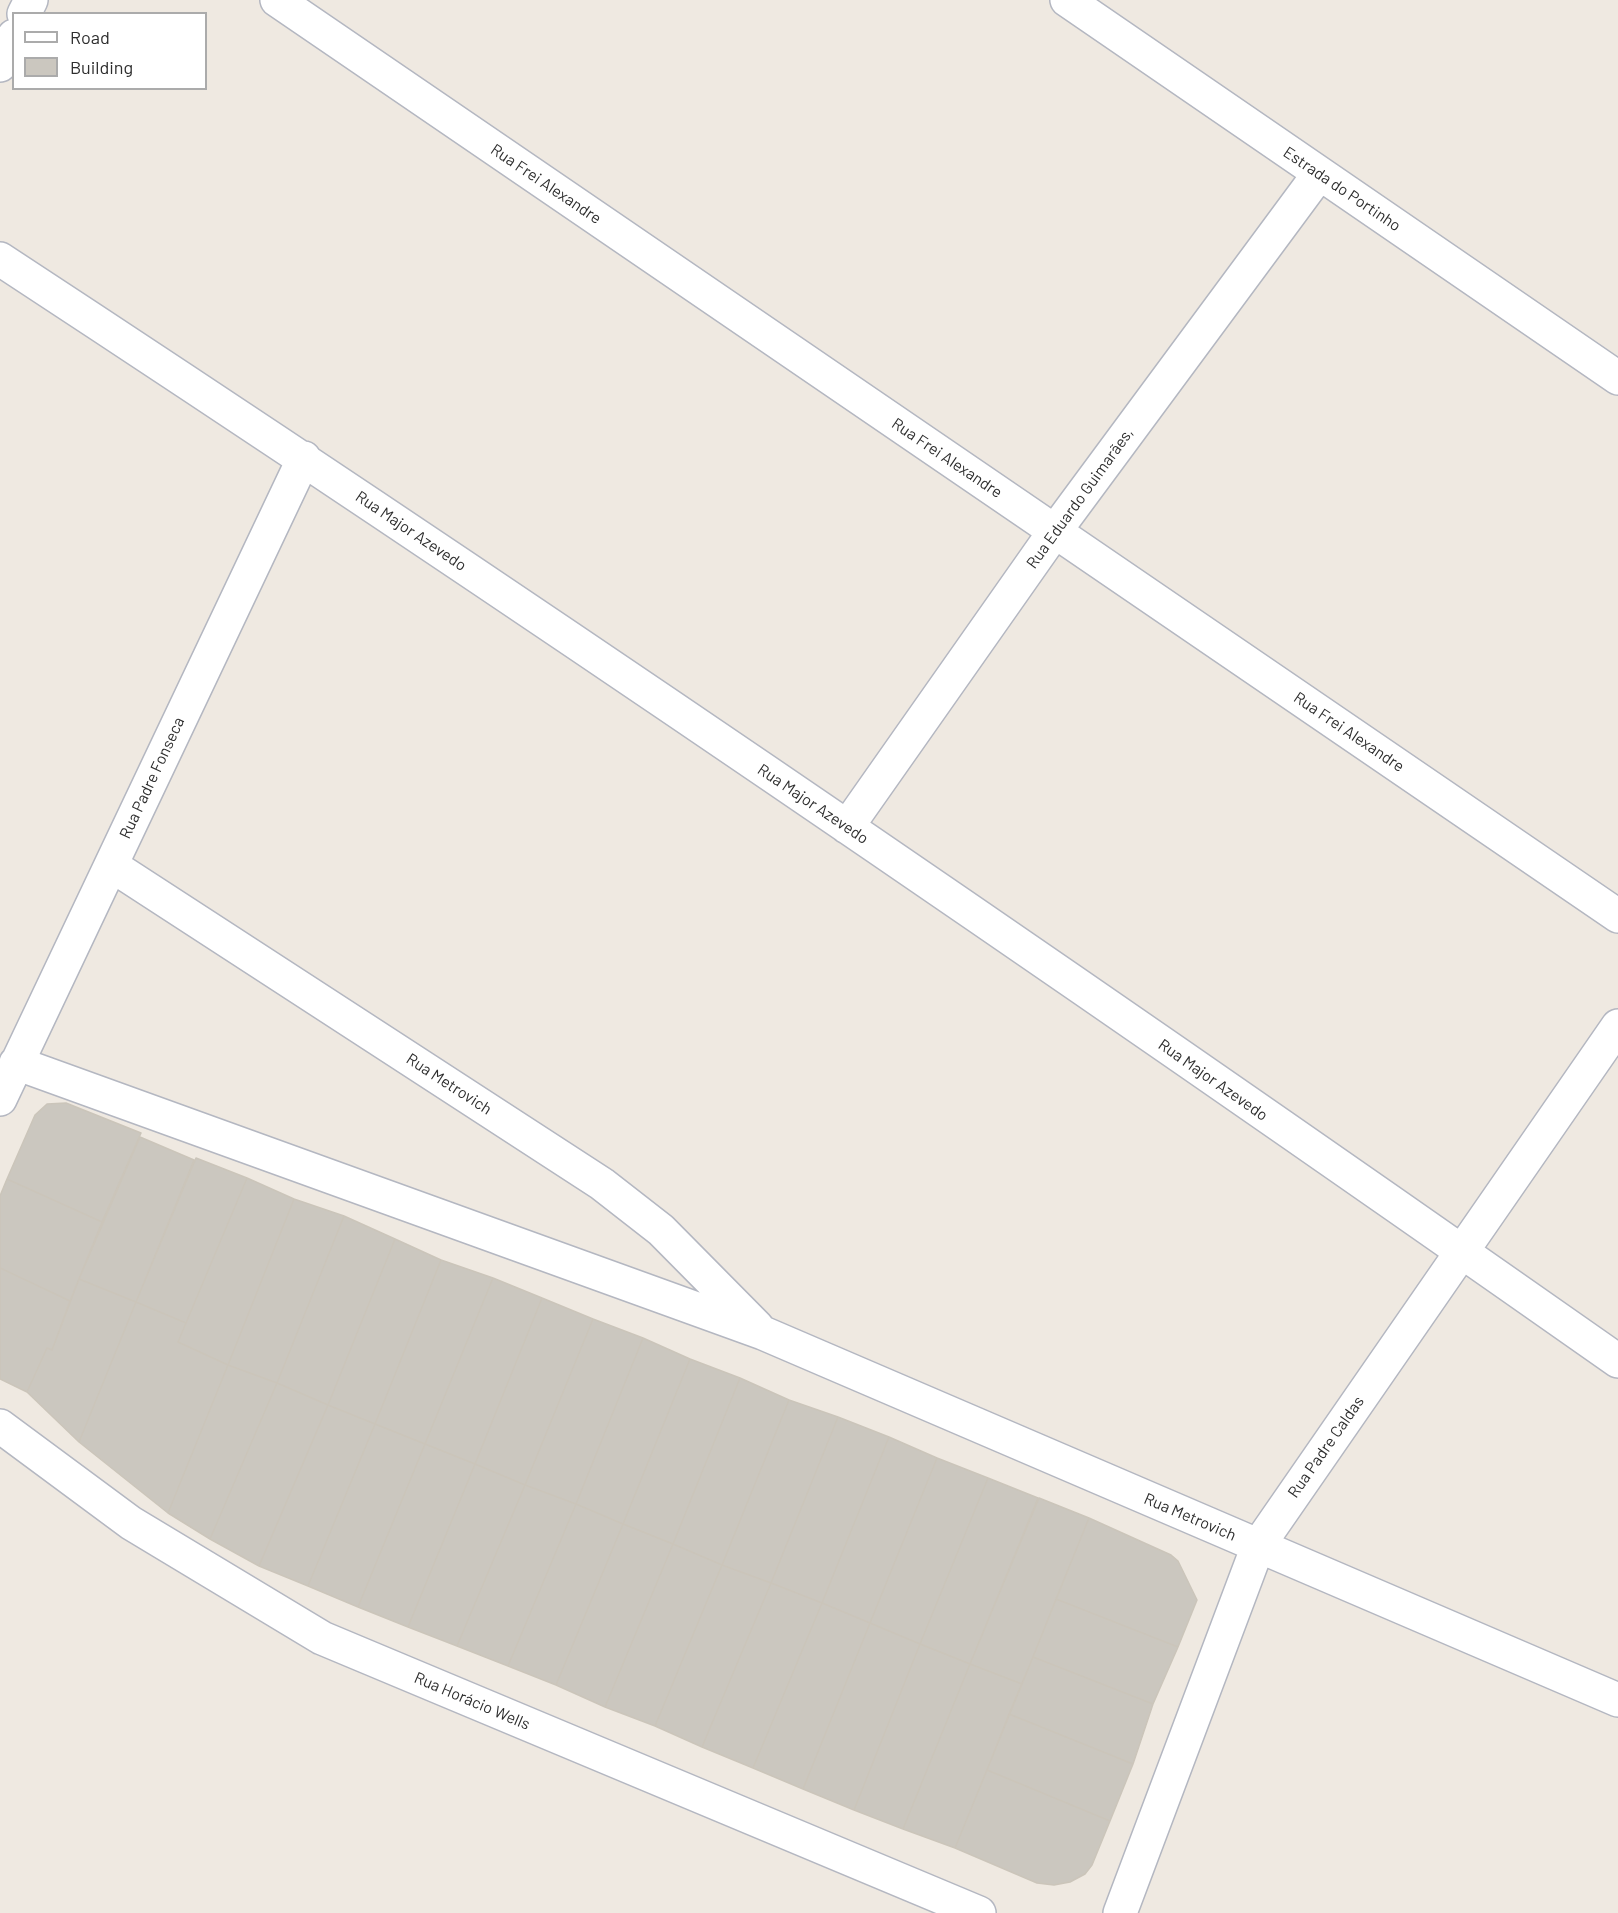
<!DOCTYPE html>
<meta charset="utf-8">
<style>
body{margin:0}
#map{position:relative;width:1618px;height:1913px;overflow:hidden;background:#efe9e1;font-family:Barlow,sans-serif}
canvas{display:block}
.legend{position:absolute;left:12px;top:12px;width:195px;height:78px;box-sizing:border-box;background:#fff;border:2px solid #ababab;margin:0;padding:8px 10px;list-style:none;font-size:18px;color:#2e2e2e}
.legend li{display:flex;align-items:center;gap:12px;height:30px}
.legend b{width:30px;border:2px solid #ababab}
</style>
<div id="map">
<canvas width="1618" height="1913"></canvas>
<ul class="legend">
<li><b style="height:8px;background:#fff"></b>Road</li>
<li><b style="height:16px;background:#cbc7bf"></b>Building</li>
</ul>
</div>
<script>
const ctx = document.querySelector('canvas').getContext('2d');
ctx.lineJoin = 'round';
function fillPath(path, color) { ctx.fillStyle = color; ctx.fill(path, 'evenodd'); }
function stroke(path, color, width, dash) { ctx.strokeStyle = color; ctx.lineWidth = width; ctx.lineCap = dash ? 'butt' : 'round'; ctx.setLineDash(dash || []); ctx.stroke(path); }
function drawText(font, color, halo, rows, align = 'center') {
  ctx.font = font + ' Barlow,sans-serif'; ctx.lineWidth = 4.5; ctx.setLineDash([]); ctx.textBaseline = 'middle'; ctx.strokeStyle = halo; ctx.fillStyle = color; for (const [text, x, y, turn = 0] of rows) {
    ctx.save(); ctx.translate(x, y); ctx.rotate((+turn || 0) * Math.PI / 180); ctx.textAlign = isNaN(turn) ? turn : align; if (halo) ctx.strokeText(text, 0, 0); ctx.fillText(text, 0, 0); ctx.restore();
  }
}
const building = new Path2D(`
 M66,1103L141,1133L102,1222L7,1179L35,1115L47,1104Z
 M140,1137L194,1160L136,1302L79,1279Z
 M196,1158L247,1178L186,1323L136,1302Z
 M247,1178L294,1199L228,1365L178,1342Z
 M7,1179L102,1222L70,1301L0,1268V1196Z
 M294,1199L344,1216L277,1383L228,1365Z
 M344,1216L395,1239L328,1405L277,1383Z
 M395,1239L441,1260L375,1424L328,1405Z
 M441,1260L493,1278L425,1444L375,1424Z
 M0,1268L70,1301L52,1350L47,1348L27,1392L0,1379Z
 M493,1278L542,1298L475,1464L425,1444Z
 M79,1279L136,1302L79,1442L27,1392L47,1348L52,1350Z
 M542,1298L593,1319L525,1485L475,1464Z
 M136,1302L186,1323L178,1342L228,1365L168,1513L79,1442Z
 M593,1319L643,1338L576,1504L525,1485Z
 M643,1338L690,1359L623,1524L576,1504Z
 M690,1359L740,1378L673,1544L623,1524Z
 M228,1365L277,1383L210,1539L168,1513Z
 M740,1378L789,1400L722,1565L673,1544Z
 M277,1383L328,1405L259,1566L210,1539Z
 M789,1400L838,1417L771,1583L722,1565Z
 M328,1405L375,1424L308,1586L259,1566Z
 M838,1417L889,1437L822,1603L771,1583Z
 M375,1424L425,1444L358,1607L308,1586Z
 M889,1437L937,1458L870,1623L822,1603Z
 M425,1444L475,1464L408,1627L358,1607Z
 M937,1458L988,1478L920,1644L870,1623Z
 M475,1464L525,1485L457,1646L408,1627Z
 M988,1478L1038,1498L970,1664L920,1644Z
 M525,1485L576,1504L508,1666L457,1646Z
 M1039,1498L1089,1518L1022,1684L970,1664Z
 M576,1504L623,1524L556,1685L508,1666Z
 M1089,1518L1171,1555L1178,1561L1197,1600L1178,1647L1056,1599Z
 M623,1524L673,1544L605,1707L556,1685Z
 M673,1544L722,1565L655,1726L605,1707Z
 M722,1565L771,1583L702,1747L655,1726Z
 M771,1583L822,1603L753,1768L702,1747Z
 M1056,1599L1178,1647L1153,1704L1033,1657Z
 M822,1603L870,1623L803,1789L753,1768Z
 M870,1623L920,1644L854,1810L803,1789Z
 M920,1644L970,1664L903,1829L854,1810Z
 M1033,1657L1153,1704L1133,1764L1009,1714Z
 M970,1664L1022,1684L955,1848L903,1829Z
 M1009,1714L1133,1764L1110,1821L987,1770Z
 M987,1770L1110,1821L1092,1865L1085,1874L1070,1882L1054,1885L1037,1883L955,1848Z`);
fillPath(building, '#cbc7bf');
stroke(building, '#cbc5ba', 1.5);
const minor = new Path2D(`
 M277,0L1618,916
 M1067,0L1618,378
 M24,14L31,0
 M0,65L14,36
 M0,259C546,617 1084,986 1618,1361
 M847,827L1055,531L1319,174
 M111,865L602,1184L661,1230L757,1327
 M16,1063L763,1333L1618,1700
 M0,1099L304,458
 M0,1426L131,1523L322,1638L979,1913
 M1120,1913L1258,1546L1618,1026`);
stroke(minor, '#b4b7c1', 36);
stroke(minor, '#fff', 33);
drawText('16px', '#2e2e2e', '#fff', [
 ["Rua Frei Alexandre",546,184,34],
 ["Estrada do Portinho",1342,189,34],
 ["Rua Frei Alexandre",947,458,34],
 ["Rua Eduardo Guimarães,",1080,498,-54],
 ["Rua Major Azevedo",411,531,34],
 ["Rua Frei Alexandre",1349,732,34],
 ["Rua Padre Fonseca",152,778,-65],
 ["Rua Major Azevedo",813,804,34],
 ["Rua Major Azevedo",1213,1080,35],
 ["Rua Metrovich",449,1084,33],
 ["Rua Padre Caldas",1326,1447,-55],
 ["Rua Metrovich",1190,1517,23],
 ["Rua Horácio Wells",472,1701,23]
]);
</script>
